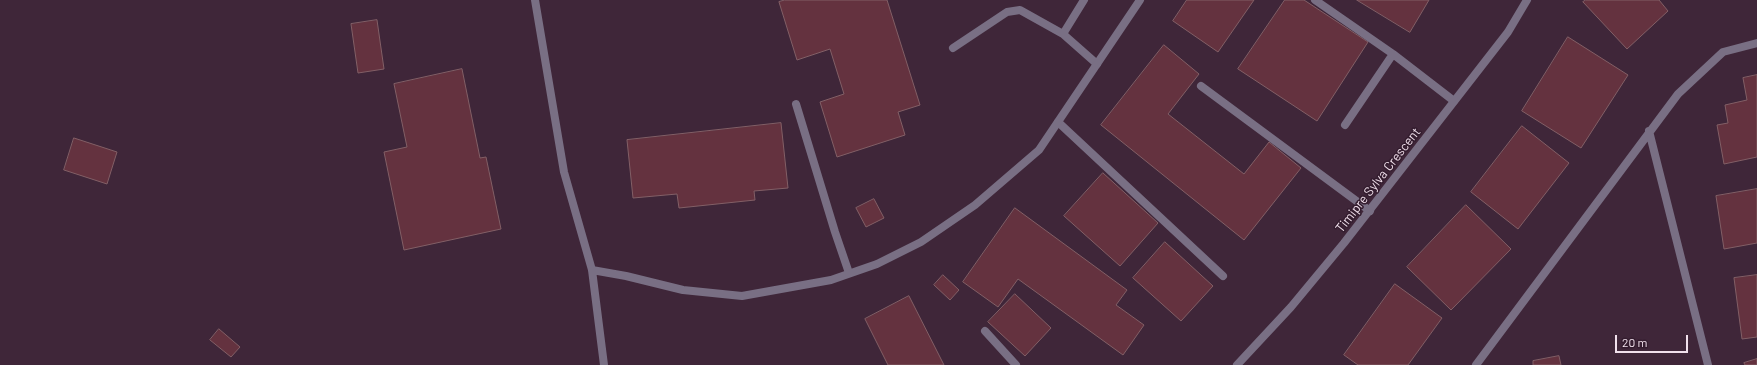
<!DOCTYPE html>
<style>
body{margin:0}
#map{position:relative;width:1757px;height:365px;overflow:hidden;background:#3f2639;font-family:Barlow,sans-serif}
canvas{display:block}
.scale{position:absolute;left:1615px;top:335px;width:73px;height:18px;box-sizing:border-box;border:2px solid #f1e0ec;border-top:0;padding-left:5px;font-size:12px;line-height:14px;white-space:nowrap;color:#f1e0ec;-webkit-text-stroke:3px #341d2f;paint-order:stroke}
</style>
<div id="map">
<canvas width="1757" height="365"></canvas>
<div class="scale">20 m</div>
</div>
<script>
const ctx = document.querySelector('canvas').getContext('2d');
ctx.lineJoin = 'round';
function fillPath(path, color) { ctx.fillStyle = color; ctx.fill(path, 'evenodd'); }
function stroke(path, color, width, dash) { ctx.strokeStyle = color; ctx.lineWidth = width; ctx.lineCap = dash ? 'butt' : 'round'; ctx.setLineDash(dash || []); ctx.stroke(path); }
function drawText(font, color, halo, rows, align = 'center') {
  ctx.font = font + ' Barlow,sans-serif'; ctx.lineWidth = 3; ctx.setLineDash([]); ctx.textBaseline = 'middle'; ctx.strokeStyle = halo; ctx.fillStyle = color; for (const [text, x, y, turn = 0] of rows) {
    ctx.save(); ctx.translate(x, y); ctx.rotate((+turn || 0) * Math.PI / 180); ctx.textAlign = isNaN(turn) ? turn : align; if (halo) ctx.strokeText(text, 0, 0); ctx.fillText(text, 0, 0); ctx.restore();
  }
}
const building = new Path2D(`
 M785,0H887L920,105L898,112L905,135L837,157L820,102L844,94L830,49L797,60L779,2Z
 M1187,0H1254L1218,52L1173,21Z
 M1285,0H1304L1368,42L1317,121L1238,69Z
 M1357,0H1429L1410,32Z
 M1586,0H1659L1668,11L1627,49L1583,2Z
 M377,20L384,69L358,73L351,24Z
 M1568,37L1628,75L1581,148L1522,111Z
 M1164,45L1199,74L1168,114L1244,174L1269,142L1301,168L1244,240L1101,125Z
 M462,69L480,158L486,157L501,229L404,250L384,152L407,147L394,84Z
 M1757,75V157L1724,164L1717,125L1728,123L1725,105L1747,100L1743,78Z
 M781,123L788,188L754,191L755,200L679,208L677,194L633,198L627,140Z
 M1522,126L1569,163L1518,229L1471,192Z
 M74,138L117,152L107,184L64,170Z
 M1103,173L1158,223L1120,266L1064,216Z
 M1757,189V243L1724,249L1716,196Z
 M874,199L884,218L866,227L856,208Z
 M1466,205L1511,249L1451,310L1407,267Z
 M1015,208L1127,290L1116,305L1144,325L1123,355L1018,279L998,307L963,282Z
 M1165,242L1213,286L1181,321L1133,278Z
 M943,275L959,290L950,300L934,285Z
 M1757,275V337L1742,339L1734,278Z
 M1395,284L1442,318L1408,365H1358L1344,355Z
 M1015,294L1051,328L1025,356L988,322Z
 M909,296L944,365H888L865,319Z
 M219,329L240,347L231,357L210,340Z
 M1559,356L1561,365H1533V361Z
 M1757,359V365H1745L1744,363Z`);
fillPath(building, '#64323f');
stroke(building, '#825f66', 1);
stroke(new Path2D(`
 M1315,0L1393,54L1454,101
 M1063,34L1084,0
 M953,48L1007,12L1020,10L1063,34L1097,64
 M1201,86L1370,211
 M796,104L835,232L849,273
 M1058,122L1223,276
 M1345,125L1393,54
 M985,331L1016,365`), '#796f84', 8);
stroke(new Path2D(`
 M535,0L564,172L592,270L604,365
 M1649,131L1708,365
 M592,270L626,276L683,290L742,296L831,280L877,264L921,242L975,205L1039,150L1140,0
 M1237,365L1291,307L1344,243L1508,32L1527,0
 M1476,365L1678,94L1723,52L1757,43`), '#796f84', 8);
drawText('13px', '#f1e0ec', '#341d2f', [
 ["Timipre Sylva Crescent",1378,180,-52]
]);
</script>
